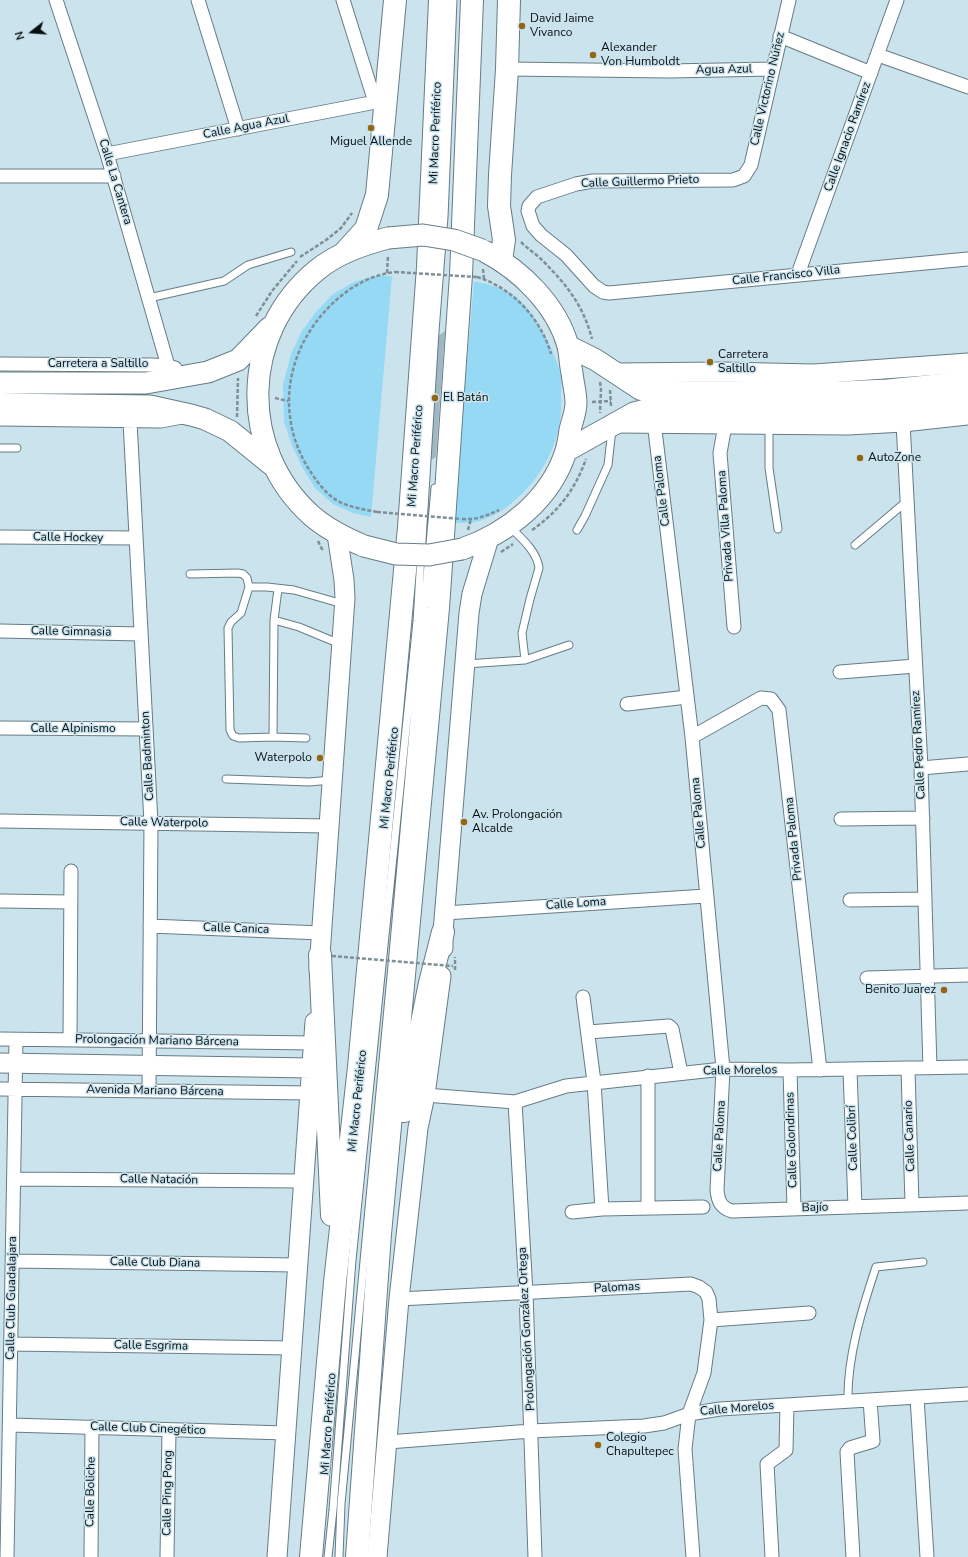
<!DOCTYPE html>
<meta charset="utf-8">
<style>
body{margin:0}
#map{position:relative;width:968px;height:1557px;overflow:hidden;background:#cbe3ed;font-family:"Nunito Sans",sans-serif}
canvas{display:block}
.north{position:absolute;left:12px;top:12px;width:40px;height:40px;-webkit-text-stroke:3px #cbe3ed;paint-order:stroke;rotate:253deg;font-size:11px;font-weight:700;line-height:16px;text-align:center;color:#080f13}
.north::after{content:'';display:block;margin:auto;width:14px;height:18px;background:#080f13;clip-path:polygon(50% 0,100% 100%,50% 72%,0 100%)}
</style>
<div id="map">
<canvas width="968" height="1557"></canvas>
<div class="north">N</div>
</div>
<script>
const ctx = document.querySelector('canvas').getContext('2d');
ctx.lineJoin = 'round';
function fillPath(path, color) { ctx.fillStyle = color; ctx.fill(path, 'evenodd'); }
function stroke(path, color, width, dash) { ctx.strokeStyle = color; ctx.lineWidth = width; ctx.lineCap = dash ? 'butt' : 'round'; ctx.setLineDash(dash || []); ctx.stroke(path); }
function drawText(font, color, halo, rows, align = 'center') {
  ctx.font = font + ' "Nunito Sans",sans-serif'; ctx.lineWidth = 3; ctx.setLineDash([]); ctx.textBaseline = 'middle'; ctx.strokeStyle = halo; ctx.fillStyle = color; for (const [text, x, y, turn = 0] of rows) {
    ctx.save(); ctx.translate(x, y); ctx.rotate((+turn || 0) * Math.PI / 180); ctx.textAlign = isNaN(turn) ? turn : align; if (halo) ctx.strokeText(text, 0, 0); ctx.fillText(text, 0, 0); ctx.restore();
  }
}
fillPath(new Path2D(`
 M373,276H392L371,517L353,513L333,504L315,488L301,465L292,445L284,422L283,385L291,354L302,331L316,312L333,294L354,282Z
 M474,281C487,284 499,287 511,294C524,301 533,315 540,328C549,342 557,359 561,375C562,381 561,388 561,394C562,411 560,428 554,444C543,477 508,517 471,523C466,523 459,523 453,523Z`), '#96d9f5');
fillPath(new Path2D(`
 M445,331L436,457L427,463L434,339Z`), '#a1b7c1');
const lane = new Path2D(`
 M149,298L224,281L248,265L291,252
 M769,425V468L778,529
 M0,448H17
 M509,526C521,538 537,551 539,568L530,599L522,633L525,660L569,645
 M577,530L585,516L608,465L612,429
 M855,545L907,501
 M190,574L238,573L243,574L247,578L249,587L241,613L231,622L228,628L230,730L233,736L239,738L273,737L306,738
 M249,587H267L294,590L343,604
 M274,620L299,627L340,644
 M466,664L525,660
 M273,737L274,620L278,589
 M226,779L309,782L332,780
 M848,1401C847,1357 862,1309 876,1267L923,1262
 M328,1557L333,1510L352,1260L417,621L435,331L444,217L453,0
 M339,1557L341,1504L391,976L435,488`);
const street = new Path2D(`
 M56,0L107,154L168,366
 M198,0L238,129
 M343,0L375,102
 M789,0L751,165L744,176L733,180L593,181L576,184L537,197L529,206L528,211L533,226L541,235L566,255L594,286L603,292L609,293L968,259
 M780,36L871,73
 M878,55L968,87
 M507,69L669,71L773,69
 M107,154L386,100
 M0,176H114
 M798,274L897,0
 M0,364L152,365L168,366L175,368
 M0,419L161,421L182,417
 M130,421L151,823L149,1091
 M654,422L692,737L723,1069L717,1190C718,1201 721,1208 732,1211L968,1203
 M903,422L921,768L930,1068
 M725,425L720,453L734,627
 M0,537L136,538
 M0,631L141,634
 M840,672L915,666
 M627,704L687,697
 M0,728L146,729
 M692,737L761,698L771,699L779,710L820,1070
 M921,768L968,764
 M841,819L923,818
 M0,821L329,826
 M850,900L925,899
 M0,901L70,902
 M445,913L706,896
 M150,926L321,933
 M867,978L968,975
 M583,997L594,1082L602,1209
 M588,1032L669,1026L672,1029L681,1073
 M0,1039L314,1043
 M70,1040L71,871
 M908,1069L912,1204
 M790,1070L794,1209
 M850,1070L855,1207
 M648,1076V1208
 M0,1089L310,1093
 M425,1095L515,1102L566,1086L723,1069L790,1070L968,1067
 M515,1102L526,1293L535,1557
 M14,1179L303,1181
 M572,1212L602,1209L703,1207
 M13,1261L297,1265
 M399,1299L691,1284L699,1287L706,1292L709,1299L711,1320L704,1373L689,1414L685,1449L693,1557
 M711,1320L809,1313
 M11,1344L292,1348
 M917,1397L927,1557
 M10,1425L286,1433
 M388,1442L531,1431L644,1426L664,1423L689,1414L720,1409L968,1394
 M7,1557L16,1040
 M91,1557L92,1427
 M167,1557L169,1430
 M772,1557L767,1464L786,1450L787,1405
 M853,1557L847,1452L850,1448L873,1441L870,1400`);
const secondary = new Path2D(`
 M617,373L722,372L814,374L968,363
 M615,423L848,425L903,422L968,415
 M443,948V932L469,613L472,594L489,538
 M319,969L345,598L344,580L337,534
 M0,1063L312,1068
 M277,1557L315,1022
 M377,1557L399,1299L418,1128L425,1095L441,976`);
const primary = new Path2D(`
 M568,346L596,360L640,389L651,392H843L888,390L968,382
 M0,383H146L208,372L238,360L269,328
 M0,404L150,406L191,415L205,419L230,431L272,465
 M566,451L634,413L650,409C756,408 863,412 968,397
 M364,546C345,538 327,529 312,516C238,450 240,333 317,270C338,253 362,245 388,238
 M462,549C508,533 551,499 566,451C568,444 569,437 570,430C572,421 576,412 576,403C576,393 573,383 572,373C570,364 570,355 568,346C557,306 522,271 486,252`);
const highway = new Path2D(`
 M346,251L366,229L377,195L395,0
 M501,260L504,240L499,206L500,175L507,69L509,0
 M320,955L332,1215
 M404,1111L430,983L443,932
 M311,1557L335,1282L359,1067L409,527L428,267L440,0
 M357,1557L380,1234L438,608L461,275L472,0`);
stroke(lane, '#667c85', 9);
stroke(street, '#667c85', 15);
stroke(secondary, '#667c85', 21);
stroke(primary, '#667c85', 23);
stroke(highway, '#667c85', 24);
stroke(new Path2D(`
 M521,242C528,249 536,254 542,260C567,285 583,305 592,339
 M300,257L326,240L341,228L352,213
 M483,269L484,279
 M387,273L388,256
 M477,277C513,288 541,319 551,354
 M256,316L272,291L297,261
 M600,382L601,389L600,413
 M610,390L611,407
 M275,398L288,401
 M592,402L611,401
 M237,417L238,378
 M377,512C362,509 345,507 332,497C323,490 316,480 310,471C275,417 285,350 331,305C348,288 370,275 395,272
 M462,519C476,520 486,516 499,510
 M468,530L471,519
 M532,530C558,512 575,490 586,459
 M318,541L323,551
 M501,552L513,544
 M455,970V957`), '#7e8f97', 2.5, [4, 2]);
stroke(lane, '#fff', 7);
stroke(street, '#fff', 13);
stroke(secondary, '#fff', 19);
stroke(primary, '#fff', 21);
stroke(highway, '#fff', 22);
const primaryBridge = new Path2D(`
 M388,238L423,235L454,240L482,250
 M364,546L396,554L429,555L462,549`);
stroke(primaryBridge, '#667c85', 23, []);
stroke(new Path2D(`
 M395,272L477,277
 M377,512L461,519
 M332,956L453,966`), '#7e8f97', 2.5, [4, 2]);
stroke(primaryBridge, '#fff', 21);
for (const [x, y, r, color] of [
 [522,26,4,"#946613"],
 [593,55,4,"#946613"],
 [371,128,4,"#946613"],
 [710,362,4,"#946613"],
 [435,398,4,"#946613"],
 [860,458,4,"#946613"],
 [320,758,4,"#946613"],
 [464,822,4,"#946613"],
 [944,990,4,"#946613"],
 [598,1445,4,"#946613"]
]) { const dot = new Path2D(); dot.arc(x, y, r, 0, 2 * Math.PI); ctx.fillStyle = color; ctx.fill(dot); stroke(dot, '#cbe3ed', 1.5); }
drawText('12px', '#080f13', '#cbe3ed', [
 ["David Jaime",530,19],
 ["Vivanco",530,33],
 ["Alexander",601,48],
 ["Von Humboldt",601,62],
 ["Miguel Allende",371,142,"center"],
 ["Carretera",718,355],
 ["Saltillo",718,369],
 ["El Batán",443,398],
 ["AutoZone",868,458],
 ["Waterpolo",312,758,"right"],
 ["Av. Prolongación",472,815],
 ["Alcalde",472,829],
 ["Benito Juarez",936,990,"right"],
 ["Colegio",606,1438],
 ["Chapultepec",606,1452]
], 'left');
drawText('12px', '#080f13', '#cbe3ed', [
 ["Agua Azul",724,70,-1],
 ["Calle Victorino Núñez",768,89,-77],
 ["Calle Agua Azul",246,127,-11],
 ["Mi Macro Periférico",436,133,-88],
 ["Calle Ignacio Ramírez",848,137,-70],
 ["Calle La Cantera",115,182,73],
 ["Calle Guillermo Prieto",640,182,-2],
 ["Calle Francisco Villa",786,276,-6],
 ["Carretera a Saltillo",98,364],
 ["Mi Macro Periférico",416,456,-86],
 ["Calle Paloma",662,491,-97],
 ["Privada Villa Paloma",726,526,-94],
 ["Calle Hockey",68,538,1],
 ["Calle Gimnasia",71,632,1],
 ["Calle Alpinismo",73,729],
 ["Calle Pedro Ramírez",919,745,-93],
 ["Calle Badminton",148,756,-93],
 ["Mi Macro Periférico",390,778,-84],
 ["Calle Paloma",699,813,-95],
 ["Calle Waterpolo",164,823,1],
 ["Privada Paloma",794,839,-96],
 ["Calle Loma",576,904,-4],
 ["Calle Canica",236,929,2],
 ["Prolongación Mariano Bárcena",157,1041,1],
 ["Calle Morelos",740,1071,-1],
 ["Avenida Mariano Bárcena",155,1091,1],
 ["Mi Macro Periférico",358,1101,-84],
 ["Calle Paloma",720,1136,-87],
 ["Calle Canario",910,1136,-92],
 ["Calle Colibrí",853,1138,-92],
 ["Calle Golondrinas",792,1140,-92],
 ["Calle Natación",159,1180,1],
 ["Bajío",815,1208,-2],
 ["Calle Club Diana",155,1263,1],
 ["Palomas",617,1288,-3],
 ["Calle Club Guadalajara",12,1298,-89],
 ["Prolongación González Ortega",527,1329,-93],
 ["Calle Esgrima",151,1346,1],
 ["Calle Morelos",737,1409,-5],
 ["Mi Macro Periférico",329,1424,-86],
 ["Calle Club Cinegético",148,1429,2],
 ["Calle Boliche",91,1492,-89],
 ["Calle Ping Pong",168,1493,-89]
]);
</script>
